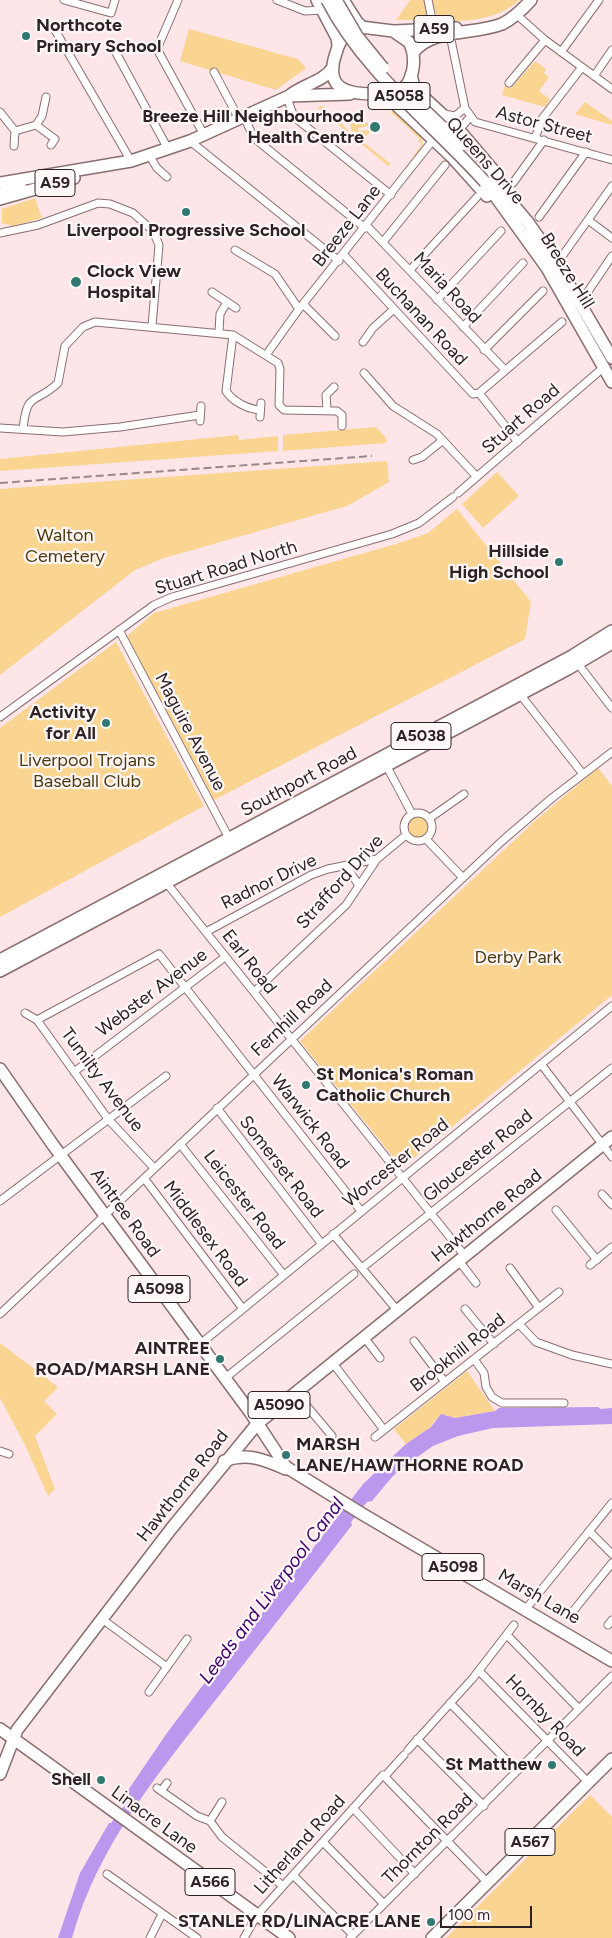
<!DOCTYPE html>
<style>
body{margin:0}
#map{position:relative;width:612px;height:1938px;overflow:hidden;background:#fee5e7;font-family:Figtree,sans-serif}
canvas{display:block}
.scale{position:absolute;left:440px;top:1906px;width:92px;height:22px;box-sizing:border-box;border:2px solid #2e2324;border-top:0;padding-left:6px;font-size:15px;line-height:18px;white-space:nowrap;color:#2e2324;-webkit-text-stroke:4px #fef7f8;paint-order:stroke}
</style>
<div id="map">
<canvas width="612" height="1938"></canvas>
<div class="scale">100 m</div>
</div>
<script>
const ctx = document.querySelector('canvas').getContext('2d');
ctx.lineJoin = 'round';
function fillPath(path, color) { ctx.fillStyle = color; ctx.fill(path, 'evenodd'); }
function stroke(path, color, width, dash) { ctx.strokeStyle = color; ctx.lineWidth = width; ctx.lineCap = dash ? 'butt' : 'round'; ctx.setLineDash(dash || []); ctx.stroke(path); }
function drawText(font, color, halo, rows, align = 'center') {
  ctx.font = font + ' Figtree,sans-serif'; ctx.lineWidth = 4.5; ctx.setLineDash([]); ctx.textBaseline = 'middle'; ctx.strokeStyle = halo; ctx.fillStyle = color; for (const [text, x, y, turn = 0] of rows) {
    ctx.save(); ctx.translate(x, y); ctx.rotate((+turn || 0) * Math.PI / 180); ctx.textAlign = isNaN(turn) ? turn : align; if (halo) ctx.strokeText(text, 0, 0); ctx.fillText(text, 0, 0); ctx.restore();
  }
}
fillPath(new Path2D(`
 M410,0H425L428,20H396Z
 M432,0H519C497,21 467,20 439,23Z
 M189,29L298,59L306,68L276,90L180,61Z
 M535,61L546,69L544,73L549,77L539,91L550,99L545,107L502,95L505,86L511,88Z
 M585,102L612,121V125L575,114Z
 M323,106L350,132L391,164L388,166L317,107Z
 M393,110L422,137L423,146L408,164L422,144L418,141L420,139L391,112Z
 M350,123H368V126L358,128V131L372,130L364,138L352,131Z
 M35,198L42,218L13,226L2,223V209Z
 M376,427L386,438V443L283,451V435Z
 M238,435L239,440L278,436V451L0,471V459Z
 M387,461L389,482L347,506L164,558L135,570L0,675V489Z
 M497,472L519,496L483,528L462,504Z
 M457,509L531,602L525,639L214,800L127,636L154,613L396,544L428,533Z
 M116,642L204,806L0,917V728Z
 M598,768L612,786V995L402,1168L300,1041L536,820Z
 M407 827a11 11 0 1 1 22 0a11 11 0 1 1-22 0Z
 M0,1343L58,1387L44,1401L57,1414L35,1436L55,1489L48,1496L25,1445L0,1398Z
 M467,1371L495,1411L455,1418L444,1415L434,1421L431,1427L406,1444L394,1429Z
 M590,1795L612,1817V1938H446Z`), '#fad592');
fillPath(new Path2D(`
 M598,1407L601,1409L612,1408V1424L493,1428L458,1436L433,1446L404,1466L392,1477L372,1501L367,1502L351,1522L352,1525C306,1585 260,1643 214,1702C157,1775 97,1847 72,1938H58L80,1873L109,1823H111L124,1806L122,1799L167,1733L221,1661L228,1657L364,1483L406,1444L431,1427L441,1414L455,1418L495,1411L499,1408Z`), '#bc97ee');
const minor = new Path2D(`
 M64,0L111,13L115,0
 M178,0L157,49L204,135
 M277,0L305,11L322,10
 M428,0L434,29
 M517,15L545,40L612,89
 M55,30L131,161
 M450,35L465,108L475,122L612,160
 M114,49L168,149
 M561,52L599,0
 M214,72L239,119
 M594,76L612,50
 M509,83L545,40
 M287,97L292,112L298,120L391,195
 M0,112L15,131L36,125L42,116L46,97
 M444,114L455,116L465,108
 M244,117L254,138L365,228
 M36,125L55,139L51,145
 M459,130L470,117
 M535,138L542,119L582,67
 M190,141L339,261
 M14,146L15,131
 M149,155L157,168L167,177
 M513,183L544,140
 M0,192L23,187
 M539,217L586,152
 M588,220L612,238
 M367,226L505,370
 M0,233L38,225L98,203L110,204L133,213L153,231L159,245L152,326
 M383,242L445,165
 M235,250L275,274L299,309
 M344,255L473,394L479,393
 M563,255L612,186
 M410,270L477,197
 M212,292L227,302L220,314L219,332
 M587,293L612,256
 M437,300L501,231
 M227,302L236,308
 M303,304L335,336
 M463,327L523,263
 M233,335L226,391C233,402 248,409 260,410
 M363,342L373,328L394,309
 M484,350L543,291
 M266,355L299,309L433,140
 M364,373L393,406L437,434L477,477
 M479,393L562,322
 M479,393L518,442
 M327,410L326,395L334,387
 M260,417L261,403
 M200,421L201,406
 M0,428L63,432L120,427L200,415
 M23,429C27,390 35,405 58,383L65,346L83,327L95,322L233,335L278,363L280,369L279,405L284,410L337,411L342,415V426
 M413,460L422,457L443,440
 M458,493L604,367
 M119,630L230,840
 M575,660L612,708
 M519,693L583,774
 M0,717L154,605L172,597L392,534L419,523L453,497
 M385,763L412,814
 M404 827a14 14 0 1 1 28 0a14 14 0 1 1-28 0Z
 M430,818L464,794
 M426,839L463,878
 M346,866L358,884
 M165,881L465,1256
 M206,932L311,875L328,869L377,859
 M254,992L346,905L377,859L406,835
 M25,1013L37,1020L108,1119L154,1168
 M37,1020L159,954L361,1211
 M541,1064L612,1157
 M74,1072L225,957
 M217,1108L321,1243
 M180,1144L283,1274
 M144,1178L243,1309
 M602,1194L612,1205
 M0,1201L166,1076
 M556,1210L597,1260
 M333,1234L397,1310
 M459,1261L476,1283
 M590,1265L612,1247
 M362,1268L612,1068
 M510,1268L539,1308
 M465,1309L494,1344
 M0,1314L502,841L552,798L612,752
 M519,1324L536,1342L572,1355L612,1364
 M364,1337L380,1358
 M414,1341L445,1382
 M199,1345L612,1006
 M474,1359L484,1373L486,1387L492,1397L502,1403H564
 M332,1362L384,1430
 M224,1379L354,1274
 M295,1392L332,1436
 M375,1437L559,1292
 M0,1451L9,1454
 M589,1531L612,1554
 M525,1610L612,1503
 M574,1610L612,1563
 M102,1619L167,1667
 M608,1625L612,1620
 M507,1635L579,1709
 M479,1671L589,1783
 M149,1692L187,1639
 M450,1703L517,1771
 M417,1739L484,1806
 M408,1750L473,1678L514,1625
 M385,1776L404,1755
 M157,1788L197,1816L210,1821
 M161,1791L167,1783
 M222,1802L210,1821L222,1837L283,1886
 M353,1808L415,1874
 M323,1842L384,1904
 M107,1874L197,1938
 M294,1876L353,1935
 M150,1938L162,1914
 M244,1938L257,1915L383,1775L488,1883
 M350,1938L612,1676`);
const primary = new Path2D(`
 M0,960L572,656L612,631
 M0,971L568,669L612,643
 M0,1069L53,1145L250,1412L286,1467L364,1515L612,1661
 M224,1461C247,1452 265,1460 286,1469
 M0,1729L289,1938
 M0,1774L17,1730L171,1529L257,1424L612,1137
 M432,1938L612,1759`);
const trunk = new Path2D(`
 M317,0L337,38L338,45
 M343,0L357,22L363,28
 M361,27L393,31L409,42C417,57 415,84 397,93C391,95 381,94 374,94C345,94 324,88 336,53C340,39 346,30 361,27Z
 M395,31L456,28
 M413,53C430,28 475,35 502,24C514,18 522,10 531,0
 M411,75L414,87L419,93L459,130L499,177
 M379,95L392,101L453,158L487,196
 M289,96L350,94
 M487,174L527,221L555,261L612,358
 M485,182L547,268L612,382
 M0,183L131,161L190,141L289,96C302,85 325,81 333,67
 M0,199L74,178`);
stroke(minor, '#896e70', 9);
stroke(primary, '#896e70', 14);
stroke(trunk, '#896e70', 14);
stroke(minor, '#fff', 7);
stroke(primary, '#fff', 11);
stroke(trunk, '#fff', 11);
stroke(new Path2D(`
 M0,483L372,456`), '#998789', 2, [8, 4]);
const trunkBridge = new Path2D(`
 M327,0C365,73 431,122 485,182
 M336,0L357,36L383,68
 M413,99L461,145`);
stroke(trunkBridge, '#896e70', 14, []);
stroke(trunkBridge, '#fff', 11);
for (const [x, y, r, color] of [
 [26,36,5,"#317870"],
 [375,127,6,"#317870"],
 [186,212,5,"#317870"],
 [76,282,6,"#317870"],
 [559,562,5,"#317870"],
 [106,723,5,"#317870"],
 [306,1085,5,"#317870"],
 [220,1359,5,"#317870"],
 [286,1455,5,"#317870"],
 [552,1765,5,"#317870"],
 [101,1780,5,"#317870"],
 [431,1922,5,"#317870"]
]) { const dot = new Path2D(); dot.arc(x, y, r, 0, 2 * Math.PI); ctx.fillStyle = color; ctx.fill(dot); stroke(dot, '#fef7f8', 2); }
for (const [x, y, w] of [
 [434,29,40],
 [399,96,62],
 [55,183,40],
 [421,736,60],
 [159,1289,62],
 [279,1405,62],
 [453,1567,62],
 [530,1842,50],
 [210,1882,50]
]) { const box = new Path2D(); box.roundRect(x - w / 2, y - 13.5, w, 27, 4); ctx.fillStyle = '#fef7f8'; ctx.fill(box); stroke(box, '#2e2324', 1); }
drawText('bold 16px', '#2e2324', null, [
 ["A59",434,29],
 ["A5058",399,96],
 ["A59",55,183],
 ["A5038",421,736],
 ["A5098",159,1289],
 ["A5090",279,1405],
 ["A5098",453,1567],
 ["A567",530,1842],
 ["A566",210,1882]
]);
drawText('bold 18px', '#2e2324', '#fef7f8', [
 ["Northcote",36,26,"left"],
 ["Primary School",36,47,"left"],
 ["Breeze Hill Neighbourhood",364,117],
 ["Health Centre",364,138],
 ["Liverpool Progressive School",186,231,"center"],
 ["Clock View",87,272,"left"],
 ["Hospital",87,293,"left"],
 ["Hillside",549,552],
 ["High School",549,573],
 ["Activity",96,713],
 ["for All",96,734],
 ["St Monica's Roman",316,1075,"left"],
 ["Catholic Church",316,1096,"left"],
 ["AINTREE",210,1349],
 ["ROAD/MARSH LANE",210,1370],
 ["MARSH",296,1445,"left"],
 ["LANE/HAWTHORNE ROAD",296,1466,"left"],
 ["St Matthew",542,1765],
 ["Shell",91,1780],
 ["STANLEY RD/LINACRE LANE",421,1922]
], 'right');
drawText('18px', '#2e2324', '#fef7f8', [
 ["Astor Street",544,125,15],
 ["Queens Drive",485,161,49],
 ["Breeze Lane",347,226,-52],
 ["Breeze Hill",567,271,58],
 ["Maria Road",447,288,47],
 ["Buchanan Road",421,317,47],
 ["Stuart Road",521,419,-41],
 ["Stuart Road North",226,568,-17],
 ["Maguire Avenue",190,732,62],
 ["Southport Road",299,782,-28],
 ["Radnor Drive",269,882,-26],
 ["Strafford Drive",340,882,-48],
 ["Earl Road",249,962,52],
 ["Webster Avenue",152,993,-37],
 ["Fernhill Road",292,1018,-43],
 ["Tumilty Avenue",102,1080,53],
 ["Warwick Road",310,1122,52],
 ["Gloucester Road",478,1156,-39],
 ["Worcester Road",396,1163,-39],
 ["Somerset Road",281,1167,52],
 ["Leicester Road",244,1200,52],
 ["Aintree Road",125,1213,54],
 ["Hawthorne Road",487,1216,-39],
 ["Middlesex Road",205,1234,53],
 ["Brookhill Road",458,1353,-38],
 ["Hawthorne Road",183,1486,-52],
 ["Marsh Lane",539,1597,30],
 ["Hornby Road",545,1716,46],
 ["Linacre Lane",154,1820,36],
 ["Thornton Road",428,1839,-45],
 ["Litherland Road",300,1845,-48]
]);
drawText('18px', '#4d390f', '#fef7f8', [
 ["Walton",65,536],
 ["Cemetery",65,557],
 ["Liverpool Trojans",87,761],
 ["Baseball Club",87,782],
 ["Derby Park",518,958]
]);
drawText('italic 19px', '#3f006c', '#fef7f8', [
 ["Leeds and Liverpool Canal",272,1591,-53]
]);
</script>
